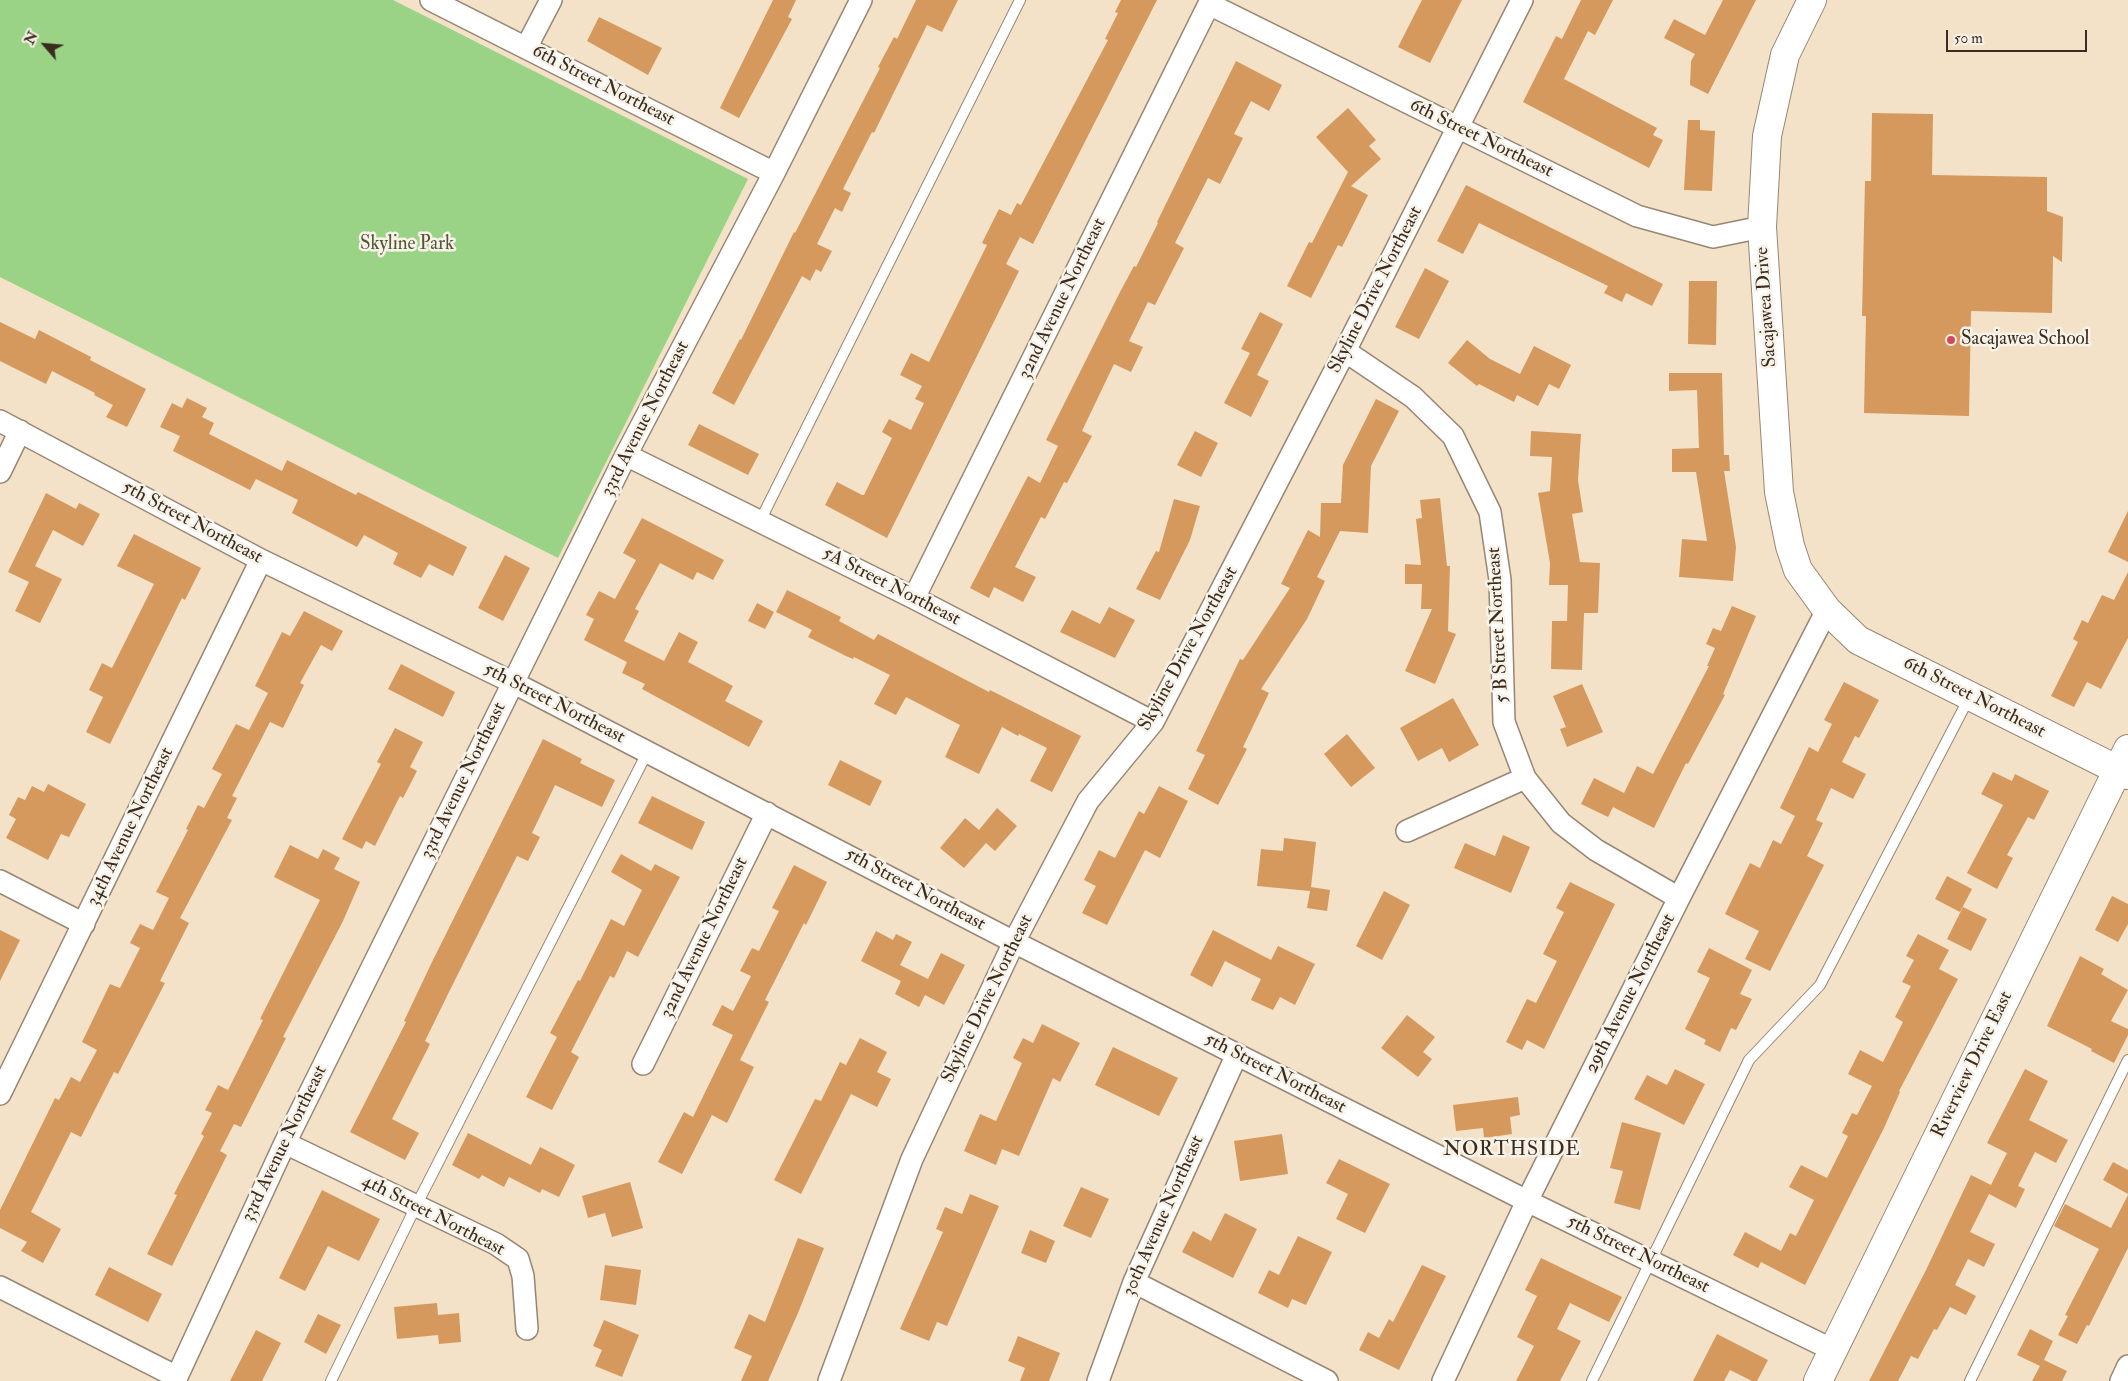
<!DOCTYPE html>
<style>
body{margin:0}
#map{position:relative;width:2128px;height:1381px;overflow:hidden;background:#f3e2c8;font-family:"IM FELL Double Pica",serif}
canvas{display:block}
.north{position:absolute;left:20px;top:20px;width:50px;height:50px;-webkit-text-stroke:4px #f7f3e8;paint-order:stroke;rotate:297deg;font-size:14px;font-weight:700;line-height:20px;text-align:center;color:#3b2a1e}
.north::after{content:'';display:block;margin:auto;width:18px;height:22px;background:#3b2a1e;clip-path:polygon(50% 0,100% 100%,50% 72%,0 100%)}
.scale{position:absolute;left:1946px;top:30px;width:141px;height:22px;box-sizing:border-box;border:2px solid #3b2a1e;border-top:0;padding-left:6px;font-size:15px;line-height:18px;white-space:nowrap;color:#3b2a1e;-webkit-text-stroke:4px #f7f3e8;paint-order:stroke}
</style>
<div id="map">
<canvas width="2128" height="1381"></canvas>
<div class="north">N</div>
<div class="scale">50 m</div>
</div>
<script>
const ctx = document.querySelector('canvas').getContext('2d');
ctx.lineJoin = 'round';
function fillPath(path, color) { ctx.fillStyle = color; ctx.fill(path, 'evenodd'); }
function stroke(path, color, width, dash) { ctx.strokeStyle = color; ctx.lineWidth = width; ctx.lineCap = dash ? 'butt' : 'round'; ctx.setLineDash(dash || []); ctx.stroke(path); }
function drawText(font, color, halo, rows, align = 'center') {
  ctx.font = font + ' "IM FELL Double Pica",serif'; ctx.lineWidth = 5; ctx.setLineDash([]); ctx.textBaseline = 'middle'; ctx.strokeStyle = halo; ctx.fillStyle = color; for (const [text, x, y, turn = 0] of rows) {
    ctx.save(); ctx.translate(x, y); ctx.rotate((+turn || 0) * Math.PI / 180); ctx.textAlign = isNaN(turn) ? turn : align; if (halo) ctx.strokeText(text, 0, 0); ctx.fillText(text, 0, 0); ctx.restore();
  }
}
fillPath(new Path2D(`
 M0,0H393L748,179L558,558L0,277Z`), '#9ad386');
fillPath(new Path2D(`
 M773,0H796L788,17L792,19L739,118L720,108Z
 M916,0H958L942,32L927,25L874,133L872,132L843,189L851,193L842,212L835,208L817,244L832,251L821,272L816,269L810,281L802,276L734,405L712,393L740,339L741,340L794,232L795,233L880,68L878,67L894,37L897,39Z
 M1121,0H1157L1033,244L1020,237L1006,264L1019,271L887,538L825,505L837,482L862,495H864L892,438L882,432L889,419L911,430L924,403L915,399L922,386L900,375L911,353L929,362L987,245L982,243L999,209L1011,215L1017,203L1021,205L1108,40L1105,39L1118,13L1115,12Z
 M1422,0H1462L1430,63L1398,47Z
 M1581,0H1613L1595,35L1588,31L1564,79L1657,128L1653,135L1663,140L1649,168L1523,102L1556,36L1562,39Z
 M1723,0H1756L1708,94L1690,85L1691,61L1695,54L1664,38L1674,19L1705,35Z
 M599,17L662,48L648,75L587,41Z
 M1236,61L1282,85L1269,111L1251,101L1234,134L1243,138L1220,184L1208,178L1175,243L1184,248L1155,305L1148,302L1129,341L1143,347L1131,372L1114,364L1082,431L1092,436L1067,483L1064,482L1045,519L1041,517L1015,567L1036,577L1023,602L994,587L989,598L970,588L1028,476L1040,483L1058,446L1046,440L1120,292L1134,266L1136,267L1158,223L1157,222Z
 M1348,108L1376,140L1369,146L1381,159L1351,186L1368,195L1342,247L1338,245L1311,298L1287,286L1309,242L1312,243L1348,172L1316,137Z
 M1872,113L1933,114L1932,175L2047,177V211L2063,217L2062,262L2053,256L2052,313L1971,311L1969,416L1864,413L1866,316H1862L1865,181H1871Z
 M1688,120H1700V130L1715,131L1712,191L1684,190Z
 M1466,185L1663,284L1652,306L1626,293L1622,302L1604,293L1608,286L1479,223L1463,254L1437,241Z
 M1425,268L1449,281L1419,339L1395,327Z
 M1689,281H1717L1716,345L1688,344Z
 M1260,312L1283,324L1257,375L1269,381L1251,417L1224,403L1250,353L1241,349Z
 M0,322L35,339L39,330L91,357L90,360L146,389L127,427L106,417L113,405L94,395L95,393L52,371L46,384L0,361Z
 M1467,340L1490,359L1520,374L1534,346L1571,365L1559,389L1549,384L1538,406L1517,395L1514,402L1479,384L1477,386L1448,363Z
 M1669,373H1722L1724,455H1729L1730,471H1724L1736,547L1733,581L1679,577L1682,539L1707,541L1696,472H1672V449L1699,448L1697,390L1669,391Z
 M187,398L207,408L202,417L214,423L209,434L282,471L287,460L356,495L358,492L467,547L453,576L429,564L421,578L393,564L398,553L364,535L357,547L292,513L298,500L256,479L250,490L173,451L180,436L160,427L172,403L182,408Z
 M1376,399L1399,411L1371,466L1368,533L1340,531L1317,577L1325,581L1307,619L1261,689L1269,693L1243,747L1247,749L1218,805L1188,789L1205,755L1196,751L1240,659L1243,660L1290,588L1281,584L1308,530L1320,537L1321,503H1341L1343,465Z
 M699,424L759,454L748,475L688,445Z
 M1195,431L1218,443L1201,477L1177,465Z
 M1531,431L1581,434L1578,480L1583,512L1572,514L1580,562L1600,563L1598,613H1584L1582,670L1551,669L1552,621H1567L1568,585H1549L1550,563L1538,493L1550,491L1552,457L1530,456Z
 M46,493L76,509L79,503L100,514L83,546L53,530L35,566L62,579L40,623L15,611L29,582L8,572Z
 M1440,498L1447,566H1450L1448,631L1456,634L1435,684L1405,671L1432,609H1421L1422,584H1405V564L1421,565L1416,519L1422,518L1420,500Z
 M1174,499L1200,506L1190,540L1160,600L1136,589L1156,551L1159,552Z
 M2128,511V562L2108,552Z
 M642,518L724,560L713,580L697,572L693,580L660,563L635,609L639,611L624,641L664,661L679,632L698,642L688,662L733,686L725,701L763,721L749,747L642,689L645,684L622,673L627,662L584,640L594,619L586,615L599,591L615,599L636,560L623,553Z
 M134,534L201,568L185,600L182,598L110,744L86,732L103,697L89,690L102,663L112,668L154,584L117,566Z
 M505,555L530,568L503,621L478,608Z
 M2128,572V638L2101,689L2087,682L2074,707L2051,696L2078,642L2073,639L2082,620L2088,623L2102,595L2114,600Z
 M787,590L841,617L839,621L874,640L878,634L989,692L990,690L1081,736L1052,792L1030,781L1047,748L1019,734L1018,736L1002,727L979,774L945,757L960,725L906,697L896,715L874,704L890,675L854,657L853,659L846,656L808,637L812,630L776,612Z
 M757,603L774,612L765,629L748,621Z
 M1732,606L1756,616L1723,694L1725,695L1688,764L1686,763L1654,828L1613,807L1608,817L1581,804L1594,778L1624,793L1637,766L1653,774L1709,666H1707L1715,648L1706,644L1713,628L1721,631Z
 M1109,607L1135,620L1115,658L1060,632L1072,610L1100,624Z
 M304,611L343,631L332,651L321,645L300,683L304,685L283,728L270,722L232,796L237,798L227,818L232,820L180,918L189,923L160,981L165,983L118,1074L114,1072L81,1137L71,1132L31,1212L61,1229L43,1263L21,1251L27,1242L0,1228V1210L55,1098L59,1100L71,1077L80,1082L97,1050L82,1042L110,984L120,988L140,948L130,943L140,924L153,930L169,898L156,892L188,830L186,829L198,805L204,808L222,774L212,769L236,724L249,730L268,693L255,686L282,632L290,636Z
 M401,664L455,692L443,717L388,689Z
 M1844,682L1879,700L1859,738L1855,736L1842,762L1866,774L1853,799L1831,788L1816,820L1823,823L1807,856L1824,865L1770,971L1745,959L1759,931L1725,914L1750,863L1760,868L1773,840L1781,844L1795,816L1780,808L1809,747L1818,752L1832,724L1824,720Z
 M1582,684L1603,732L1567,747L1560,729L1566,727L1553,696Z
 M1453,698L1479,745L1449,762L1442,748L1418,761L1400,728Z
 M395,728L423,742L410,767L417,771L403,798L400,796L375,846L366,841L362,849L342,839L381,764L377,762Z
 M1347,734L1375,768L1351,787L1324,754Z
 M543,739L582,759L580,763L615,780L602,807L555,785L532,833L540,837L528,861L517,856L449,992L425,1041L430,1044L392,1119L419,1133L405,1160L350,1132L406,1022L404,1021L432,962Z
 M840,760L882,781L870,806L828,785Z
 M1993,772L2012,781L2015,774L2049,791L2034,820L2028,817L2007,855L2013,858L1997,889L1967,873L2003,805L1981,794Z
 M48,784L86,804L69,837L61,834L48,860L6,838L16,819L9,815L18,797L25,800L32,786L44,792Z
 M1159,786L1188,801L1160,858L1145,850L1107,925L1082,913L1096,886L1084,880L1099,850L1115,858L1139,811L1144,814Z
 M652,796L705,822L692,850L638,823Z
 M997,808L1017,826L995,851L986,843L964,868L940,848L965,818L979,830Z
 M1503,835L1530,847L1511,893L1454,868L1465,843L1495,856Z
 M1284,838L1316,842L1311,887L1330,890L1327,911L1307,908L1310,891L1257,886L1261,849L1283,851Z
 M290,845L318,859L323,849L340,858L334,869L360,882L343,921L283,1037L286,1038L241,1127L234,1124L220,1151L227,1155L172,1266L147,1254L177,1195L174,1194L204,1136L201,1134L212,1113L205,1110L218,1085L228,1090L263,1020L260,1019L320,900L274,877Z
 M621,854L651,871L655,864L680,877L638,957L627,951L614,978L610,976L571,1052L579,1057L552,1110L526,1097L557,1037L550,1033L578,980L580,981L611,919L624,926L642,890L611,872Z
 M794,865L827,882L806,925L804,923L765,1000L769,1002L740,1060L754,1067L727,1123L712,1115L682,1174L658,1162L684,1112L693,1117L733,1035L712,1025L722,1005L733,1011L751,976L740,971L752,948L759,951L779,911L772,908Z
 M1947,876L1972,889L1960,912L1935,899Z
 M1570,882L1615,904L1544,1049L1527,1040L1522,1050L1506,1042L1527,999L1536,1003L1557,961L1543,954L1564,912L1556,908Z
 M1384,891L1410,905L1382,960L1356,946Z
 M2112,896L2128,904V924L2118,942L2095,930Z
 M1963,907L1987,919L1971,951L1947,939Z
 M0,930L20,940L0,981Z
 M1213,930L1271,960L1278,946L1315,964L1295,1005L1280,997L1273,1010L1251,1000L1261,979L1225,961L1212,987L1190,975Z
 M876,931L893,940L896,934L912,942L900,965L928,979L941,953L965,965L944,1005L925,995L919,1007L895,994L901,981L861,961Z
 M1918,934L1949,950L1939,969L1958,979L1899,1091L1900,1092L1884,1128L1805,1285L1761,1262L1758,1268L1733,1255L1745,1232L1781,1251L1790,1233L1796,1236L1814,1200L1789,1187L1801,1165L1827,1178L1848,1136L1842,1133L1852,1113L1857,1115L1872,1086L1848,1074L1860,1050L1883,1062L1903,1022L1895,1017L1911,986L1902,982L1914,960L1906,956Z
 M1709,948L1752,970L1740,994L1752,999L1736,1030L1731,1028L1720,1052L1704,1044L1706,1040L1685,1029L1710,978L1697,972Z
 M2080,956L2104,969L2101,974L2128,990L2111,1021L2128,1029V1035L2114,1063L2091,1051L2092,1049L2047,1026Z
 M1407,1015L1435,1037L1423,1052L1432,1059L1418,1077L1381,1048Z
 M1042,1024L1080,1043L1060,1082L1053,1078L1019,1156L1002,1149L996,1165L964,1151L980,1114L996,1121L1022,1063L1013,1058L1023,1038L1033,1043Z
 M860,1038L887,1052L877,1072L891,1079L877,1107L851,1094L801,1194L774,1180L815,1099L821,1101L840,1062L846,1065Z
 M1113,1047L1178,1078L1159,1116L1095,1085Z
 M1675,1069L1705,1084L1684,1125L1634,1099L1647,1075L1667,1085Z
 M2025,1069L2048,1081L2029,1120L2068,1140L2056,1163L2035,1152L2018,1186L2025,1189L2016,1208L1989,1194L1970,1232L1995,1244L1984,1267L1968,1259L1955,1285L1976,1296L1966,1315L1950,1307L1937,1330L1934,1329L1918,1359L1911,1356L1898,1381H1869L1926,1270L1971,1175L1991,1185L2007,1153L1987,1143Z
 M1518,1097L1520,1115L1510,1117L1512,1134L1484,1138L1483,1128L1456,1131L1453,1105Z
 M1622,1122L1661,1133L1640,1210L1614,1203L1623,1171L1610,1168Z
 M468,1133L531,1165L540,1147L575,1165L559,1197L542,1189L540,1193L509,1177L504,1187L482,1175L479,1179L452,1165Z
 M1282,1134L1288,1174L1240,1181L1234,1141Z
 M1339,1159L1390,1184L1365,1233L1336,1219L1348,1194L1326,1183Z
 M2113,1162L2128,1170V1194L2103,1180Z
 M630,1182L643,1228L612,1237L605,1213L588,1218L582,1196Z
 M1081,1187L1109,1199L1091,1238L1063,1226Z
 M322,1190L380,1219L359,1261L328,1246L305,1291L279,1278Z
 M970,1194L999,1206L947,1326L937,1322L929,1341L900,1329L943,1232L936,1229L945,1207L962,1214Z
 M2128,1195V1248L2089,1326L2087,1325L2077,1344L2058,1335L2068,1316L2065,1315L2099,1249L2054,1226L2065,1204L2111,1228Z
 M1225,1213L1257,1229L1233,1278L1182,1252L1193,1231L1211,1241Z
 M1030,1230L1055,1241L1046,1263L1021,1253Z
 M1298,1236L1332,1252L1306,1305L1292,1299L1288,1308L1258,1293L1269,1270L1279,1275Z
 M798,1238L824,1248L798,1313L768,1381H741L752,1356L734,1348L749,1314L765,1322Z
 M1541,1258L1622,1297L1609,1322L1570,1303L1557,1329L1581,1341L1560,1381H1516L1534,1346L1517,1337L1537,1296L1525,1290Z
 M605,1265L641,1270L636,1305L600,1300Z
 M1422,1265L1446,1276L1399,1370L1359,1350L1368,1332L1379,1338L1389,1319L1393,1322Z
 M109,1267L162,1294L148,1322L95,1295Z
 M437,1303L438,1315L459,1313L461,1342L439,1344L438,1335L397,1339L394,1307Z
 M318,1314L341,1325L326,1354L304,1342Z
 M604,1320L639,1335L622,1377L595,1366L602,1350L593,1346Z
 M2030,1329L2053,1341L2044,1360L2067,1371L2062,1381H2032L2040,1366L2017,1355Z
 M256,1330L281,1343L262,1381H230Z
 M1717,1334L1768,1360L1757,1381H1752L1730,1370L1724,1381H1693Z
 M1018,1336L1060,1353L1049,1381H1020L1025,1368L1008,1361Z`), '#d5995e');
const lane = new Path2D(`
 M760,521L1020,0
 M331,1381L416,1206L648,751
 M1592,1381L1749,1060L1820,985L1970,696
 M1970,1381L2128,1060`);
const street = new Path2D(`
 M431,0L774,173
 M1209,4L1637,216L1713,237L1762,227
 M526,48L551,0
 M1345,351L1413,397L1453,436L1490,512L1500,580L1504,722L1525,778L1561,823L1596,850L1679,898
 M0,421L261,560L514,683L1014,942L1527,1201L1833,1350
 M626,455L914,598L1153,722
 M0,472L20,431
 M914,598L1211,0
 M1407,831L1525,778
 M0,881L84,924
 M643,1064L767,813
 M0,1094L261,560
 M285,1143L496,1244L518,1259L523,1276L527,1329
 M1134,1282L1327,1381
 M0,1287L177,1377
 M175,1381L285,1143L626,455L774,173L861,0
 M829,1381L912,1159L1014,942L1088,801L1153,722L1345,351L1522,0
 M1098,1381L1134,1282L1237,1054
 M1443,1381L1527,1201L1679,898L1827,610
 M2121,1381L2128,1366`);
const secondary = new Path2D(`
 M1812,0L1785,55L1767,136L1762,227L1779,492L1790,546L1798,570L1827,610L1858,640L2128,775
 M1818,1381L2128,749`);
stroke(lane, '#978673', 12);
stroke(street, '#978673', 24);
stroke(secondary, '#978673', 30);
stroke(lane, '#fff', 10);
stroke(street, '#fff', 21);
stroke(secondary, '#fff', 28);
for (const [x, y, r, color] of [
 [1951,340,5,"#d1495b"]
]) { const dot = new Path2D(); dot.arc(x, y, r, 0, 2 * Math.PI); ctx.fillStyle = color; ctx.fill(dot); stroke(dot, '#f7f3e8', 2); }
drawText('19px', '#3b2a1e', '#f7f3e8', [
 ["6th Street Northeast",603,86,27],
 ["6th Street Northeast",1481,139,26],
 ["Skyline Drive Northeast",1376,290,-63],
 ["32nd Avenue Northeast",1063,299,-64],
 ["Sacajawea Drive",1767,307,-94],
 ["33rd Avenue Northeast",646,419,-63],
 ["5th Street Northeast",192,523,28],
 ["5A Street Northeast",891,587,27],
 ["5 B Street Northeast",1499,625,-93],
 ["Skyline Drive Northeast",1189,649,-61],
 ["6th Street Northeast",1974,698,27],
 ["5th Street Northeast",554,704,27],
 ["33rd Avenue Northeast",464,781,-64],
 ["34th Avenue Northeast",131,827,-64],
 ["5th Street Northeast",915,890,28],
 ["32nd Avenue Northeast",705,938,-64],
 ["29th Avenue Northeast",1631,994,-63],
 ["Skyline Drive Northeast",988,999,-64],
 ["Riverview Drive East",1973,1065,-64],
 ["5th Street Northeast",1275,1074,27],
 ["33rd Avenue Northeast",285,1144,-64],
 ["4th Street Northeast",433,1216,27],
 ["30th Avenue Northeast",1164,1216,-66],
 ["5th Street Northeast",1638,1255,26]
]);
drawText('19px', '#535438', '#f7f3e8', [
 ["Skyline Park",407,245]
]);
drawText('19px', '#3b2a1e', '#f7f3e8', [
 ["Sacajawea School",1961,340]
], 'left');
ctx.letterSpacing = '1px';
drawText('20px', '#3b2a1e', '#f7f3e8', [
 ["NORTHSIDE",1512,1151]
]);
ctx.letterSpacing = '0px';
</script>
